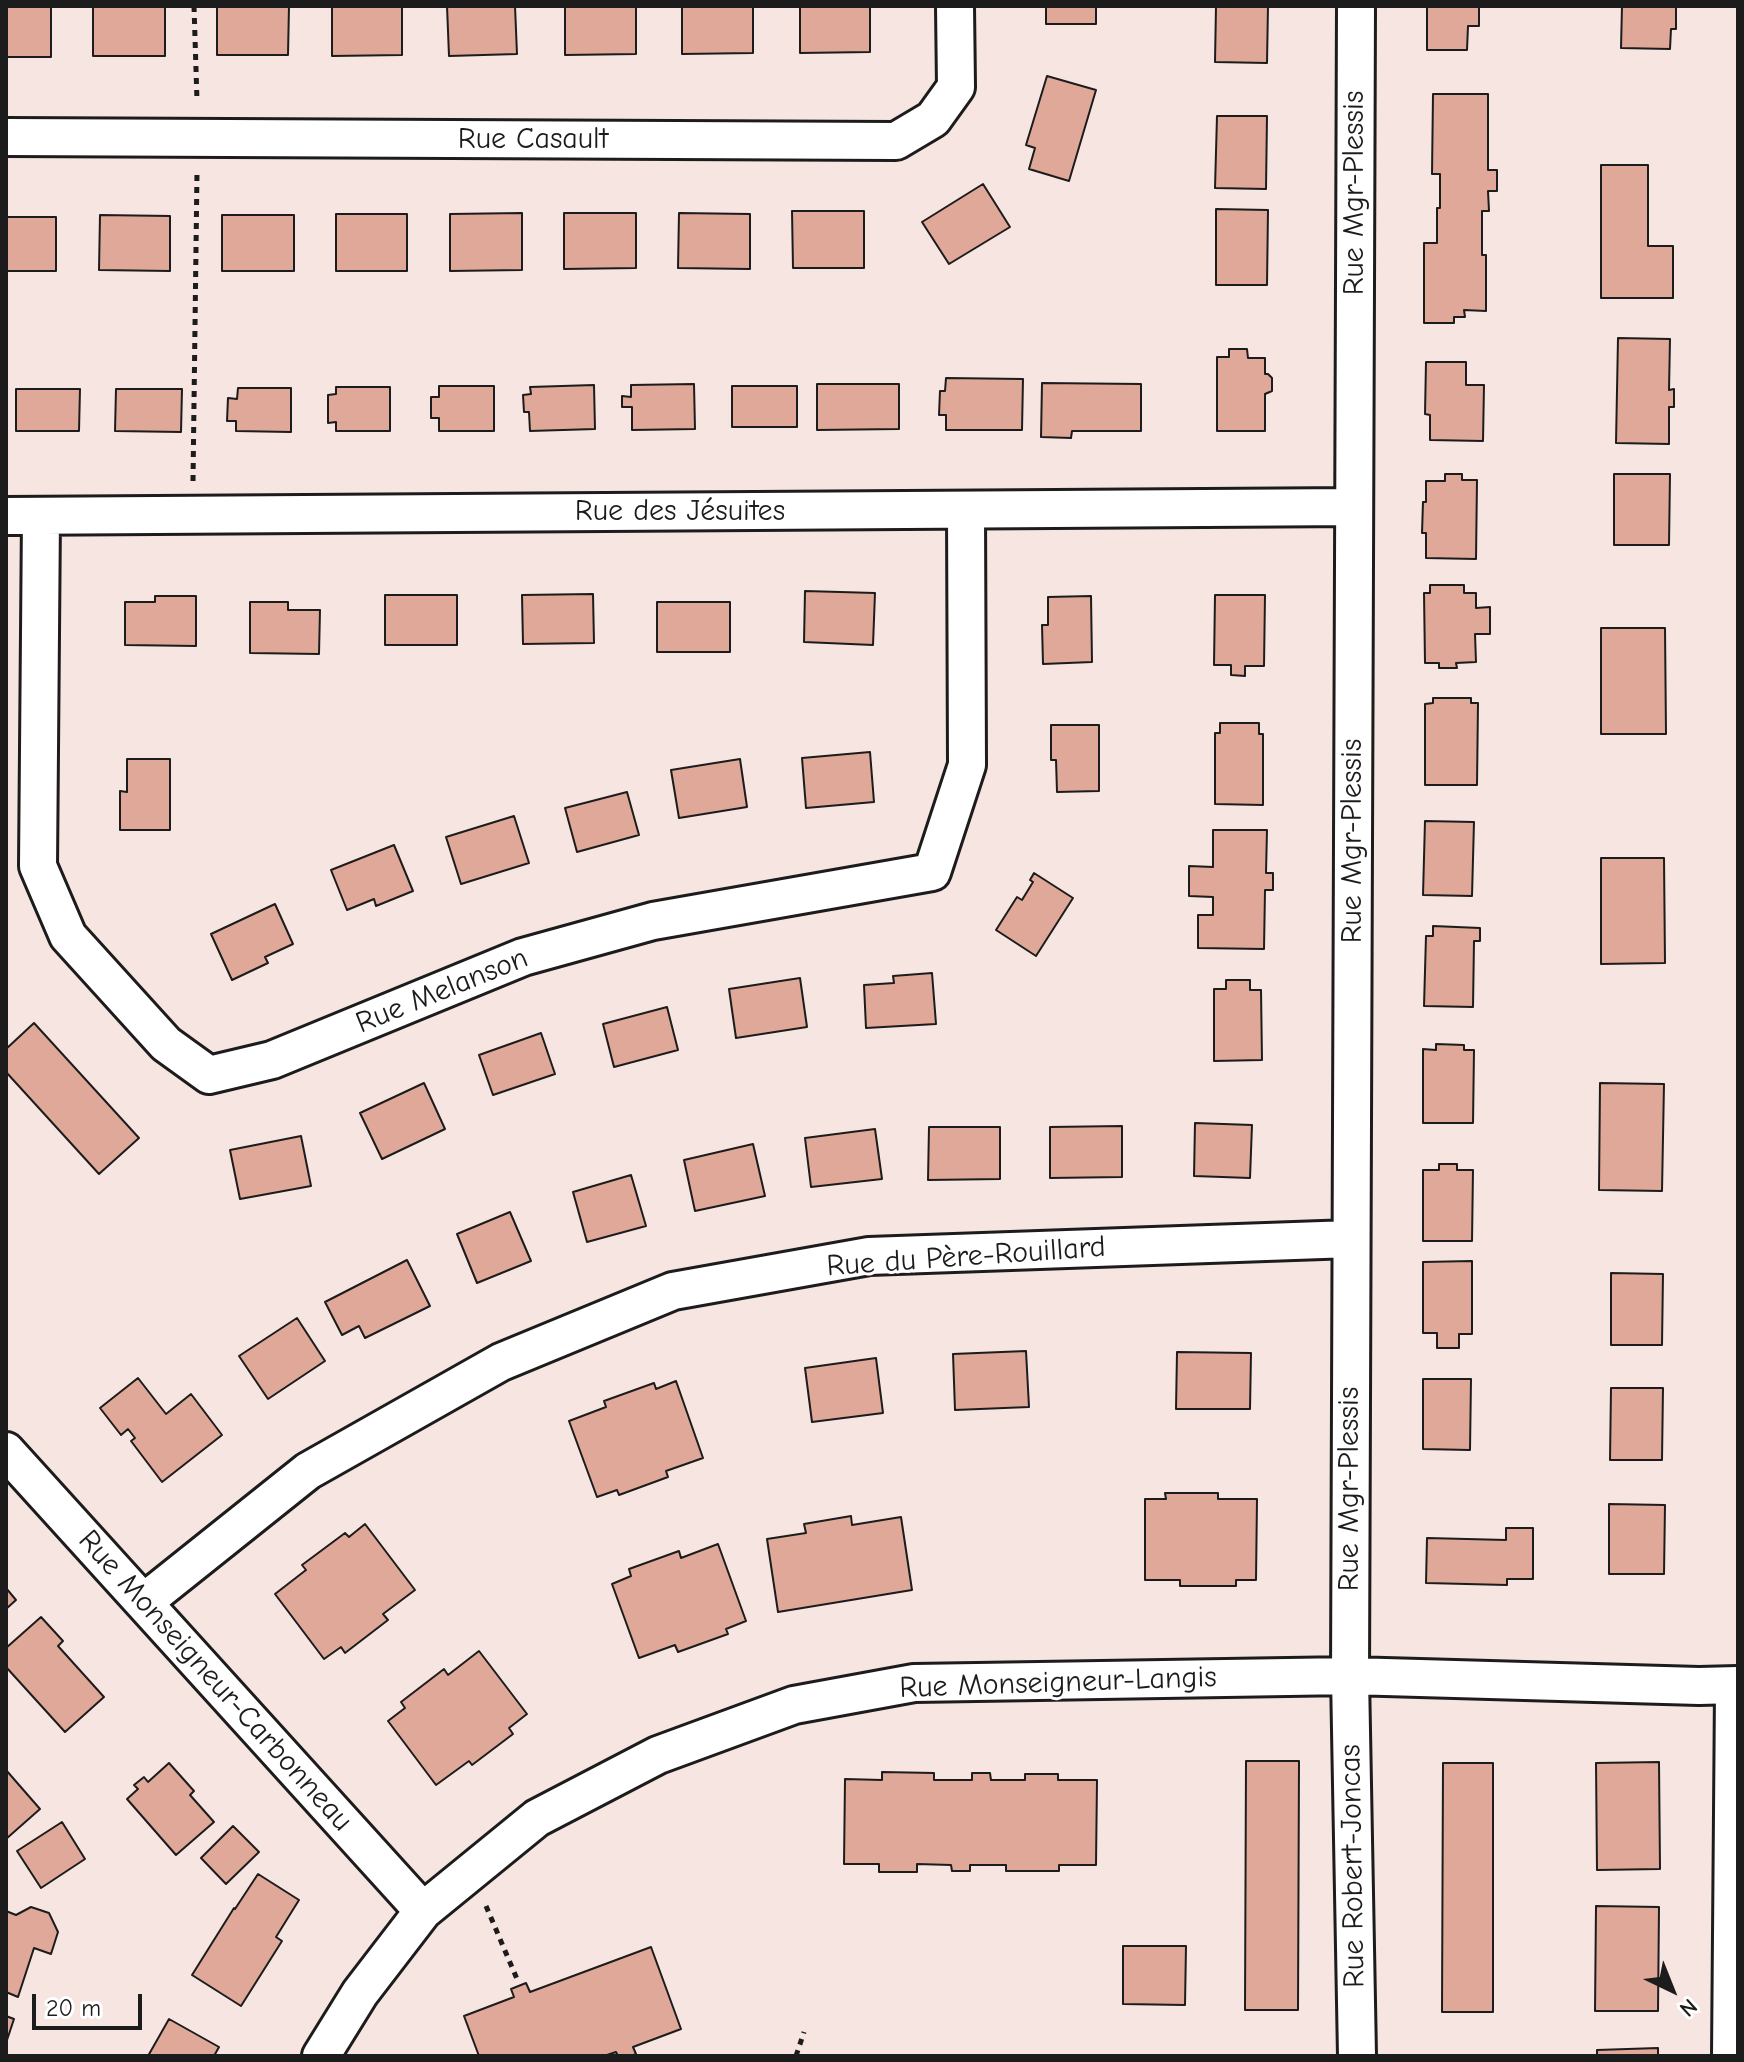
<!DOCTYPE html>
<meta charset="utf-8">
<style>
body{margin:0}
#map{position:relative;width:1744px;height:2062px;overflow:hidden;background:#f6e5e0;font-family:"Comic Neue",sans-serif}
canvas{display:block}
.frame{position:absolute;inset:0;border:8px solid #1c1c1c;pointer-events:none}
.north{position:absolute;left:1632px;top:1950px;width:80px;height:80px;-webkit-text-stroke:6px #fff;paint-order:stroke;rotate:137deg;font-size:22px;font-weight:700;line-height:32px;text-align:center;color:#1c1c1c}
.north::after{content:'';display:block;margin:auto;width:28px;height:36px;background:#1c1c1c;clip-path:polygon(50% 0,100% 100%,50% 72%,0 100%)}
.scale{position:absolute;left:32px;top:1994px;width:110px;height:36px;box-sizing:border-box;border:4px solid #1c1c1c;border-top:0;padding-left:10px;font-size:24px;line-height:28px;white-space:nowrap;color:#1c1c1c;-webkit-text-stroke:6px #fff;paint-order:stroke}
</style>
<div id="map">
<canvas width="1744" height="2062"></canvas>
<div class="frame"></div>
<div class="north">N</div>
<div class="scale">20 m</div>
</div>
<script>
const ctx = document.querySelector('canvas').getContext('2d');
ctx.lineJoin = 'round';
function fillPath(path, color) { ctx.fillStyle = color; ctx.fill(path, 'evenodd'); }
function stroke(path, color, width, dash) { ctx.strokeStyle = color; ctx.lineWidth = width; ctx.lineCap = dash ? 'butt' : 'round'; ctx.setLineDash(dash || []); ctx.stroke(path); }
function drawText(font, color, halo, rows, align = 'center') {
  ctx.font = font + ' "Comic Neue",sans-serif'; ctx.lineWidth = 6; ctx.setLineDash([]); ctx.textBaseline = 'middle'; ctx.strokeStyle = halo; ctx.fillStyle = color; for (const [text, x, y, turn = 0] of rows) {
    ctx.save(); ctx.translate(x, y); ctx.rotate((+turn || 0) * Math.PI / 180); ctx.textAlign = isNaN(turn) ? turn : align; if (halo) ctx.strokeText(text, 0, 0); ctx.fillText(text, 0, 0); ctx.restore();
  }
}
const building = new Path2D(`
 M6,6H51V57H6Z
 M93,6H165V56H93Z
 M217,6H289L288,55H217Z
 M332,6H402V55L332,56Z
 M447,6H515L517,54L449,56Z
 M565,6H636V54L565,55Z
 M682,6H753V53L682,54Z
 M800,6H870V52L800,53Z
 M1046,6H1096V24H1046Z
 M1216,6H1268L1267,63L1215,62Z
 M1427,6H1479V26H1468L1467,50H1427Z
 M1622,6H1676V29H1671L1670,49L1621,48Z
 M1047,76L1096,90L1069,181L1029,169L1035,148L1026,145Z
 M1433,94H1488V170H1497V191H1488L1489,211H1482V255H1486V311L1464,310L1465,317H1454V323H1424V243H1437V208H1440V174H1432Z
 M1217,116H1267L1266,189L1215,188Z
 M1601,165H1648V246H1673V298H1601Z
 M983,184L1010,227L949,264L922,222Z
 M1216,209L1268,210L1267,285H1216Z
 M792,211H864V268H793Z
 M522,213V270L450,271V214Z
 M564,213H636V268L564,269Z
 M679,213L750,214V269L678,268Z
 M336,214H407V271H336Z
 M100,215L170,216V271L99,270Z
 M222,215H294V271H222Z
 M6,217H56V271H6Z
 M1618,338L1670,339L1669,390L1674,389V407H1669V444L1616,443Z
 M1229,349H1247L1248,358H1265V374H1268L1272,378V391L1265,394V431H1217V357H1229Z
 M1426,362H1466V385H1484L1483,441L1430,440V415L1425,414Z
 M946,378L1023,379L1022,430H946V415H939L940,391H945Z
 M1042,383L1141,384V431H1072L1071,438L1041,437Z
 M694,384L695,429L632,430V407H622V396L631,397V385Z
 M817,384H899V429L817,430Z
 M594,385L595,429L530,431L529,412H524L523,395L531,394L530,387Z
 M439,386H494V431H439V418H431V397H439Z
 M732,386H797V427H732Z
 M336,387H390V431H336V422L328,423V395L336,394Z
 M238,388H291V432L236,431V421H227L228,398L237,399Z
 M16,389H80L79,431H16Z
 M116,389H182L181,432L115,431Z
 M1445,474H1462V480H1477L1476,559L1426,558V533H1422L1423,502H1426V481H1445Z
 M1614,474H1670L1669,545H1614Z
 M1430,585H1464V593H1476V608L1490,607V634H1475L1476,662L1456,663L1457,668H1439V663H1425L1424,593H1430Z
 M805,591L875,593L873,645L804,642Z
 M593,594L594,643L523,644L522,595Z
 M385,595H457V645H385Z
 M1215,595H1265L1264,666H1245V676L1231,675V665H1214Z
 M155,596H196V646L125,645V602H155Z
 M1091,596L1092,662L1043,664L1042,625H1048V597Z
 M250,602H288V610H320L319,654L250,653Z
 M657,602H730V652H657Z
 M1601,628H1665L1666,734H1601Z
 M1433,698H1471V703H1478L1477,785H1425V704L1433,703Z
 M1220,723H1259V734H1263V805L1215,804V733H1220Z
 M1051,725H1099V791L1057,792L1056,760H1051Z
 M870,752L874,802L806,808L802,758Z
 M127,759H170V830H120V791L127,792Z
 M740,759L747,807L679,818L671,770Z
 M627,792L639,835L577,852L565,808Z
 M514,816L529,863L461,884L446,837Z
 M1425,821L1474,822L1472,896L1423,895Z
 M1213,830H1267L1266,873H1273V890H1265L1264,949L1198,948V915H1213V897L1189,896V866L1213,867Z
 M394,845L413,891L376,906L374,899L347,910L331,870Z
 M1601,858H1664L1665,963L1601,964Z
 M1034,873L1073,898L1036,956L996,930L1017,897L1022,900L1033,882L1030,880Z
 M275,904L293,944L265,957L268,963L232,980L211,934Z
 M1433,926L1480,928V941H1474L1473,1007L1424,1006L1426,936H1433Z
 M932,973L936,1024L866,1028L864,985L894,983L893,976Z
 M800,978L807,1027L736,1038L729,989Z
 M1226,980H1250V990H1261L1262,1060L1214,1061V989H1226Z
 M667,1007L678,1050L614,1067L603,1024Z
 M34,1023L139,1138L99,1174L6,1072V1049Z
 M541,1033L555,1074L493,1095L479,1055Z
 M1436,1044L1464,1045V1050H1474L1473,1123H1423V1049L1436,1050Z
 M424,1083L445,1129L382,1159L360,1113Z
 M1600,1083L1664,1084L1662,1191L1599,1190Z
 M1195,1123L1252,1125L1250,1178L1194,1176Z
 M1122,1126V1177L1050,1178V1127Z
 M929,1127H1000V1179L928,1180Z
 M875,1129L882,1179L811,1187L805,1138Z
 M301,1136L311,1186L240,1199L230,1150Z
 M753,1144L765,1196L695,1211L684,1160Z
 M1439,1164H1457V1170H1473L1472,1241H1423V1170H1439Z
 M631,1175L646,1226L587,1242L573,1192Z
 M510,1212L531,1261L477,1283L457,1234Z
 M407,1260L430,1306L365,1338L359,1326L342,1335L325,1302Z
 M1472,1261V1334H1459V1348H1437V1333H1423V1262Z
 M1611,1273L1663,1274L1662,1345H1611Z
 M297,1318L325,1361L268,1399L239,1356Z
 M1026,1351L1029,1407L955,1410L953,1354Z
 M1177,1352L1251,1353L1250,1409H1176Z
 M876,1358L883,1413L812,1422L805,1368Z
 M138,1378L166,1414L191,1394L222,1435L162,1482L131,1441L135,1438L128,1429L121,1435L100,1408Z
 M1423,1379H1471L1470,1450L1423,1449Z
 M676,1381L703,1458L666,1471L668,1477L619,1495L617,1490L597,1497L569,1421L606,1407L604,1401L654,1383L656,1389Z
 M1611,1388H1663L1662,1460H1610Z
 M1165,1493H1218V1499H1257L1256,1580H1236V1586H1180V1580H1145V1499H1166Z
 M1609,1504L1665,1505L1664,1574H1609Z
 M851,1516L852,1525L901,1517L912,1590L778,1612L767,1539L806,1533L804,1524Z
 M365,1524L415,1590L383,1614L388,1620L345,1653L341,1647L324,1659L275,1594L306,1570L302,1565L345,1533L349,1537Z
 M1506,1528H1533V1579H1507V1585L1426,1583L1427,1538L1506,1540Z
 M718,1544L746,1621L726,1629L728,1634L678,1652L675,1645L639,1658L612,1584L631,1576L629,1569L679,1551L681,1558Z
 M6,1588L16,1600L6,1609Z
 M41,1617L63,1641L58,1646L104,1697L65,1732L6,1667V1648Z
 M479,1651L527,1714L509,1728L513,1734L472,1765L469,1761L436,1785L388,1721L405,1708L401,1702L444,1669L448,1675Z
 M1246,1761H1299L1298,2010H1245Z
 M1659,1762L1660,1869L1597,1870L1596,1763Z
 M169,1763L194,1791L190,1795L214,1822L176,1855L127,1799L138,1789L134,1785L144,1777L148,1782Z
 M1443,1763H1493V2012H1442Z
 M6,1770L40,1809L6,1839Z
 M882,1772L934,1773V1780H972V1773H990L991,1780H1025V1774H1058V1780H1097L1096,1865H1059V1871H1006V1865H970V1871H952L951,1865L917,1864V1872H879V1864H844L845,1779L882,1780Z
 M62,1822L85,1859L41,1888L17,1851Z
 M233,1826L259,1852L226,1884L201,1858Z
 M258,1874L299,1900L276,1937L282,1941L241,2006L192,1975L234,1908L235,1909Z
 M1596,1906L1659,1907L1658,2011H1595Z
 M31,1907L49,1913L58,1932L51,1954L34,1948L18,1997L6,1992V1911L16,1915Z
 M1123,1946H1186L1185,2005L1123,2004Z
 M651,1947L681,2029L633,2047L636,2054L631,2056H618L616,2052L604,2056H479L464,2016L514,1997L511,1989L526,1983L530,1992Z
 M6,2016L14,2019L6,2043Z
 M169,2019L219,2047L214,2056H148Z
 M1658,2048V2056H1597V2050Z`);
fillPath(building, '#e0a898');
stroke(building, '#1c1c1c', 2);
const minor = new Path2D(`
 M1356,6L1350,1676L1357,2056
 M6,137L896,141L933,119L956,87L955,6
 M6,516L1354,507
 M41,516L38,866L68,936L166,1044L209,1075L272,1060L523,957L653,921L932,872L967,765L966,511
 M6,1451L423,1911
 M144,1602L308,1471L501,1362L673,1291L869,1256L1351,1239
 M321,2056L360,1993L423,1911L537,1818L658,1755L794,1705L914,1683L1350,1676L1699,1686L1738,1685`);
const tertiary = new Path2D(`
 M1735,2056L1738,1691`);
stroke(minor, '#1c1c1c', 42);
stroke(tertiary, '#1c1c1c', 50);
stroke(new Path2D(`
 M194,6L197,101
 M193,481L197,171
 M486,1906L517,1979
 M796,2056L804,2032`), '#1c1c1c', 5, [6, 6]);
stroke(minor, '#fff', 36);
stroke(tertiary, '#fff', 44);
drawText('30px', '#1c1c1c', '#fff', [
 ["Rue Casault",533,140],
 ["Rue Mgr-Plessis",1355,193,-90],
 ["Rue des Jésuites",680,512],
 ["Rue Mgr-Plessis",1353,841,-90],
 ["Rue Melanson",442,991,-22],
 ["Rue du Père-Rouillard",966,1257,-4],
 ["Rue Mgr-Plessis",1350,1489,-90],
 ["Rue Monseigneur-Carbonneau",215,1681,48],
 ["Rue Monseigneur-Langis",1058,1683,-2],
 ["Rue Robert-Joncas",1353,1866,-91]
]);
</script>
